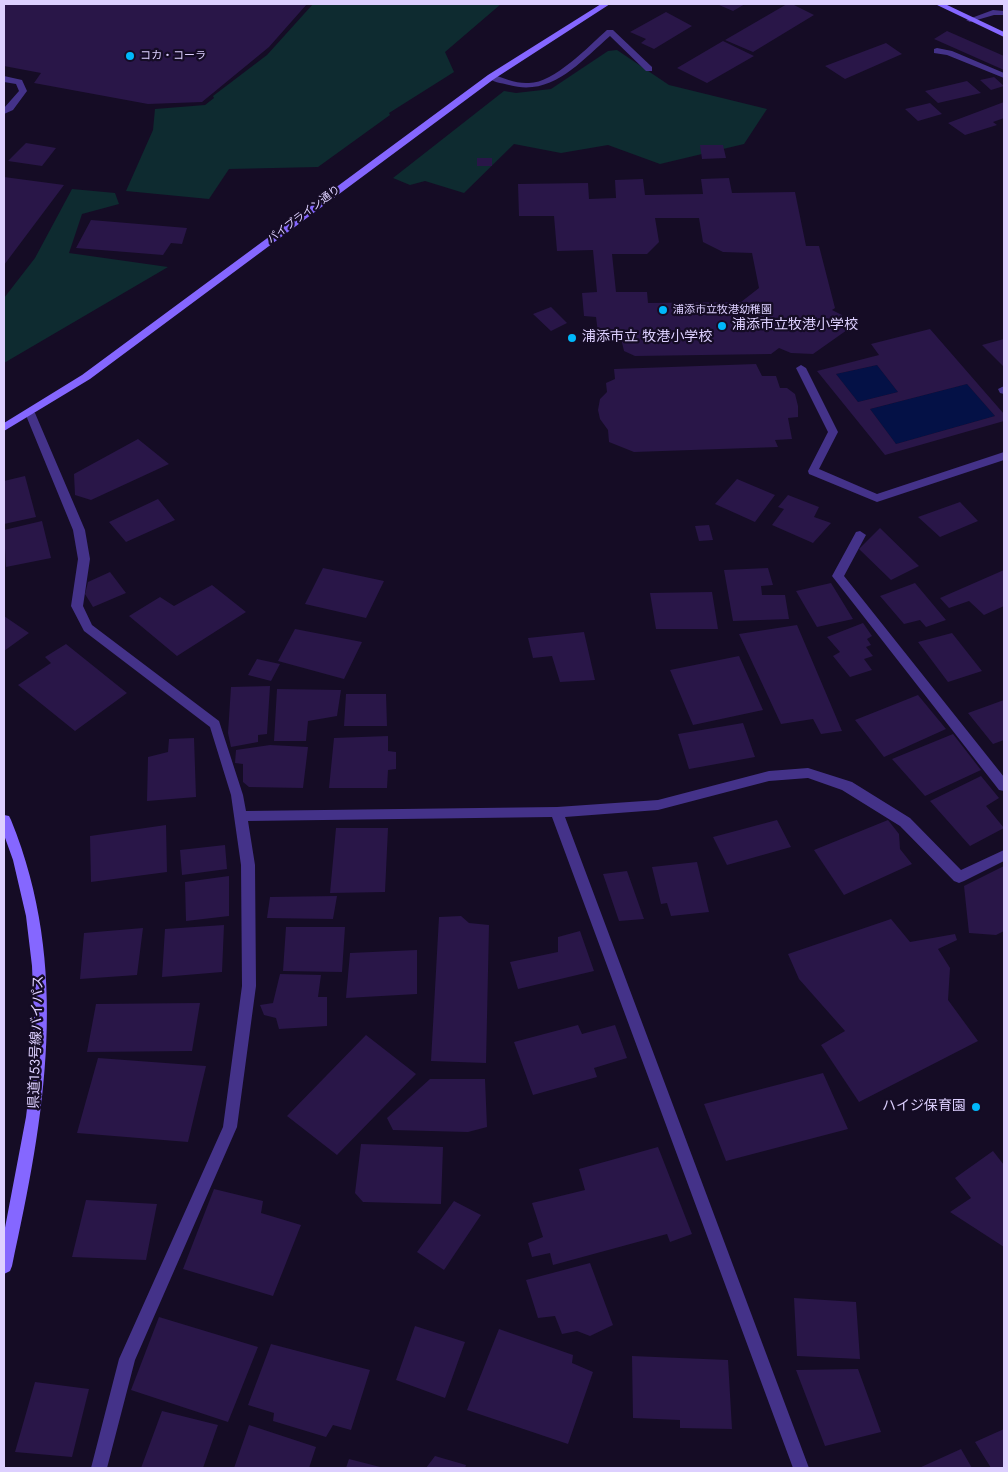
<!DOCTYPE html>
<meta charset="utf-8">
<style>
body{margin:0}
#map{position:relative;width:1008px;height:1472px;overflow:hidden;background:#150c25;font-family:Jost,sans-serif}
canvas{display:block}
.frame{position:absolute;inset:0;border:5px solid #ddd0ff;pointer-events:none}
</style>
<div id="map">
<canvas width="1008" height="1472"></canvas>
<div class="frame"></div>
</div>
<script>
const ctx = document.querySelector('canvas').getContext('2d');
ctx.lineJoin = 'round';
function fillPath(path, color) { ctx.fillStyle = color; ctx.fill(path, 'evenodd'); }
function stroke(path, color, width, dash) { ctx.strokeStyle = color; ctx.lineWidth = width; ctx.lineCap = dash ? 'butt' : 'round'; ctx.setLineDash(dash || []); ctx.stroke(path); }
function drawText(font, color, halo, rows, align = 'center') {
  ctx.font = font + ' Jost,"Noto Sans JP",sans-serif'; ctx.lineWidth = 4.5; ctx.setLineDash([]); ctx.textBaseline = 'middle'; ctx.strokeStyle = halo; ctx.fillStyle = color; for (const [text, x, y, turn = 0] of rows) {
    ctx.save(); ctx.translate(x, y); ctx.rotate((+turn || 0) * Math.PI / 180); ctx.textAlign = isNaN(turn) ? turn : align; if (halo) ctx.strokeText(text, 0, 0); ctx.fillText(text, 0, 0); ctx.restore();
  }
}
fillPath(new Path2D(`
 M313,4H501L445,52L454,72L389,113L390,115L318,167L229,169L209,199L126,191L153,130L155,109L205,105L214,98L213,96L267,55Z
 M617,50L669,85L767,109L744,144L660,164L608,145L561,153L514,144L464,193L425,181L410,185L393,178L504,91L516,93L551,89L608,51Z
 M72,189L115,193L119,204L82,214L69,253L168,267L4,363V298L35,258Z`), '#0e2b30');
fillPath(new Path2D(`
 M877,365L898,392L858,402L836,374Z
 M967,384L995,416L896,444L870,409Z`), '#041146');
fillPath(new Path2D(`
 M4,4H307L269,47L202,102L148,104L34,83L41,73L4,66Z
 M721,4H745L733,11L719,5Z
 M787,4H792L814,15L753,52L725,40Z
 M666,12L692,26L654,49L641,43L646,39L630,32Z
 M947,31L1004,56V70L934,39Z
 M723,41L754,56L707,83L677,68Z
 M886,43L902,54L845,79L825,66Z
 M994,77L1004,86L991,90L980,80Z
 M967,81L981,93L938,103L925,91Z
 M1004,102V118L993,122L997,125L965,135L948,123Z
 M930,103L942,114L918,121L905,109Z
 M26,143L56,148L42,166L8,161Z
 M700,145H723L726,158L702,159Z
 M477,158H492V166H477Z
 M4,177L64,185L4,265Z
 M729,178L732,193L795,192L806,246H819L835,308L832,310L842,315L847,330L813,354L791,353L779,348L771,354L635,356L624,351L620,334L598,333L596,317L584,316L582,293L597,292L593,250L557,251L554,216H519L518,184L588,183L589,199L616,198L615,180L643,179L645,195L703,194L701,179ZM655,218H699L703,242L723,252L752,253L759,288L741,302L648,303L647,292H616L612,254H647L659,242Z
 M91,220L187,228L182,244L171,243L163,255L76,248Z
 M551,307L567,323L551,331L533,314Z
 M930,329L1004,414V421L885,455L817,371L879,355L871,344ZM877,365L898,392L858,402L836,374ZM967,384L995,416L896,444L870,409Z
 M1004,339V367L982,345Z
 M756,364L762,376H776L780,388H787L795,394L798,406V417L788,418L792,439L775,440L778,447L634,452L609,442L608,430L600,419L598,410L600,399L607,392L606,383L615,379L614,369Z
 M138,439L169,464L91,500L75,495L74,474Z
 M25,476L36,517L4,524V481Z
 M737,479L775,495L755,522L715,504Z
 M788,495L819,507L814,517L831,523L813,543L772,525L784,509L778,507Z
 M158,499L175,520L126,542L109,522Z
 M960,502L978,521L940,537L918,517Z
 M42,521L51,558L6,567L4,530Z
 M709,525L713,540L699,541L695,526Z
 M880,528L919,566L891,580L859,549Z
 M323,568L384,581L366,618L305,604Z
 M768,568L773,585L761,586L762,595H785L789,619L733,621L724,570Z
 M1004,570V606L984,615L969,601L949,608L940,598Z
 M110,572L126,593L93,607L85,594L88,582Z
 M831,583L853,619L817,627L796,591Z
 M915,583L946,620L926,627L920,620L904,624L880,596Z
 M212,585L246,612L177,656L129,616L160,597L174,606Z
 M712,592L718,629H656L650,593Z
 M4,616L29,633L4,651Z
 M863,623L872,636L867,639L871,645L866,647L873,656L864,659L872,670L850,677L833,656L840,652L827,637Z
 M797,625L842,731L821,734L813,719L781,724L739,634Z
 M295,629L362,642L344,679L278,661Z
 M584,632L595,680L560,682L552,656L533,658L528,638Z
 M952,633L982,671L948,682L918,642Z
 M66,644L127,693L75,731L18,685L51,663L45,657Z
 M739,656L763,710L693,725L670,670Z
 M257,659L280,664L271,681L248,675Z
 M270,686L267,734L258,735V742L231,747L228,733L231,687Z
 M277,689L341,690L337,716L308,721L306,741H274Z
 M346,694H386L387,726H344Z
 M918,695L946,729L884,757L855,720Z
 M1004,700V740L993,744L968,713Z
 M743,723L755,757L689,769L678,734Z
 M953,734L981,770L925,796L892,759Z
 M388,736V751L396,752V769L388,770L387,788H329L334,738Z
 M194,738L196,797L147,801L148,757L168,752L169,739Z
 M270,745L308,747L303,788L249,787L243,782V764L235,763L236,750Z
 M981,776L999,798L986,806L1004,828L970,846L930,801Z
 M777,820L791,847L727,865L713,837Z
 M888,820L899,834L900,849L912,864L844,895L814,850Z
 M166,825L167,872L91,882L90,836Z
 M336,828H388L385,892L330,893Z
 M225,845L227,869L182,875L180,850Z
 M697,862L709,912L671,916L667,903L661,904L652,867Z
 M1004,866V931L996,935L969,933L964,886Z
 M627,871L644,919L619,921L603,874Z
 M229,876V916L186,921L185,882Z
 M337,896L333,919L267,918L270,897Z
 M461,916L469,923L489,925L486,1063L431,1061L439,917Z
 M891,919L910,942L955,934L957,940L938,949L950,968L948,1000L978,1041L859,1102L821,1045L845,1031L799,979L788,954Z
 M224,925L222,972L162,977L165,929Z
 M286,927H345L342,972L283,971Z
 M143,928L137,975L80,979L84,933Z
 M580,931L594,971L518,989L510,962L558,952V937Z
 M417,950V994L346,998L350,953Z
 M280,974L321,975L318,997H327V1026L279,1029L276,1018L264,1015L260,1005L273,1003Z
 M200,1003L192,1051L87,1052L96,1004Z
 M578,1025L582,1034L615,1025L627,1058L594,1068L597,1077L533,1095L514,1042Z
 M366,1035L416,1074L337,1155L287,1116Z
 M98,1058L206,1066L188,1142L77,1133Z
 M823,1073L848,1129L726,1161L704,1104Z
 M430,1079H485L487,1127L468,1132L393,1130L387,1118Z
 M361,1144L443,1147L441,1204L363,1202L355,1193Z
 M658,1147L692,1234L670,1242L667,1234L553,1265L550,1253L532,1257L528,1243L543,1237L532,1203L585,1190L579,1169Z
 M993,1151L1004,1165V1247L950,1212L971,1198L955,1178Z
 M214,1189L263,1201L261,1213L301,1225L273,1296L183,1269Z
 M86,1200L157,1204L146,1260L72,1257Z
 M454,1201L481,1215L444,1270L417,1252Z
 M590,1263L613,1325L590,1336L577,1331L562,1334L555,1316L538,1318L526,1280Z
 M794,1298L856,1302L860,1359L797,1356Z
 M159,1317L258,1347L228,1422L131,1390Z
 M415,1326L465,1342L445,1398L396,1380Z
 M499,1329L573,1355L572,1363L593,1372L568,1444L467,1410Z
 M271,1344L370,1370L351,1430L333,1425L326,1437L273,1421L274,1413L248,1405Z
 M632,1356L728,1360L732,1429L680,1428V1420L633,1418Z
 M858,1369L881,1432L825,1446L796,1370Z
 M35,1382L89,1389L72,1457L15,1452Z
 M162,1411L218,1425L203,1468H141Z
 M249,1425L316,1447L309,1468H234Z
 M1004,1429V1468H991L975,1442Z
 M961,1449L972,1468H919Z
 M435,1456L466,1465L465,1468H426Z
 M349,1459L384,1468H346Z`), '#291648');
fillPath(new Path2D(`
 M4,76L22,80L27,91L13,110L4,114V108L19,91L16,84L4,82Z
 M801,365L806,368L838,432L819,469L877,494L1004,452V460L877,502L809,474L808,471L828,432L796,368Z`), '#443289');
fillPath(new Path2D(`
 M993,10L1004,11V15H994L970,22L966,20Z
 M607,30H613L652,67V71H646L610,36C580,62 552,97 509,85C501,83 492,82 487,77L491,74C504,78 516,84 529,83C554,83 589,46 607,30Z
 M937,48L952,51L1004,73V78L947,55L934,53V49Z
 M1004,386V394L1000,393L998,389Z
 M30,410L35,413L85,530L90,559L83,606L92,625L219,721L243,795L246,811L557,807L658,800L769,771L808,768L852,782L910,818L961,870L1004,850V861L964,881L959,883L954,881L900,826L842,790L808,778L769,781L658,810L565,817L809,1468H793L552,817L248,821L255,865L256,986L237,1127L135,1360L107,1468H91L119,1359L223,1127L242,986L241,865L231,795L210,727L84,631L71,606L78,559L73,530L25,413Z
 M860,531L866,535L844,576L1004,777V791L999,790L832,576L856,532Z`), '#443289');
fillPath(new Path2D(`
 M601,4H610L494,79L90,379L4,431V423L82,375L488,75Z
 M935,4H945L1004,32V37Z
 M4,815L9,816L11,820C71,967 45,1116 12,1266L10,1271L4,1274V1233L26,1117L32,1067L34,1016L32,966L26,916L13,860L4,835Z`), '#8567ff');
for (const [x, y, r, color] of [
 [130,56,5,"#00b8fb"],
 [663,310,5,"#00b8fb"],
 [722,326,5,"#00b8fb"],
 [572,338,5,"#00b8fb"],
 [976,1107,5,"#00b8fb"]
]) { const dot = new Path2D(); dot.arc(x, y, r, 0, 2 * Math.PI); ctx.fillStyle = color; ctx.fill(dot); stroke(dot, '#150c25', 2); }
drawText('11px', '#ddd0ff', '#150c25', [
 ["コカ・コーラ",140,56],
 ["浦添市立牧港幼稚園",673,310]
], 'left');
drawText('11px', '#ddd0ff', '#150c25', [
 ["パイプライン通り",304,215,-37]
]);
drawText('14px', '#ddd0ff', '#150c25', [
 ["浦添市立牧港小学校",732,326],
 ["浦添市立 牧港小学校",582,338],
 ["ハイジ保育園",966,1107,"right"]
], 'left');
drawText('14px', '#ddd0ff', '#150c25', [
 ["県道153号線バイパス",37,1042,-88]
]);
</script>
